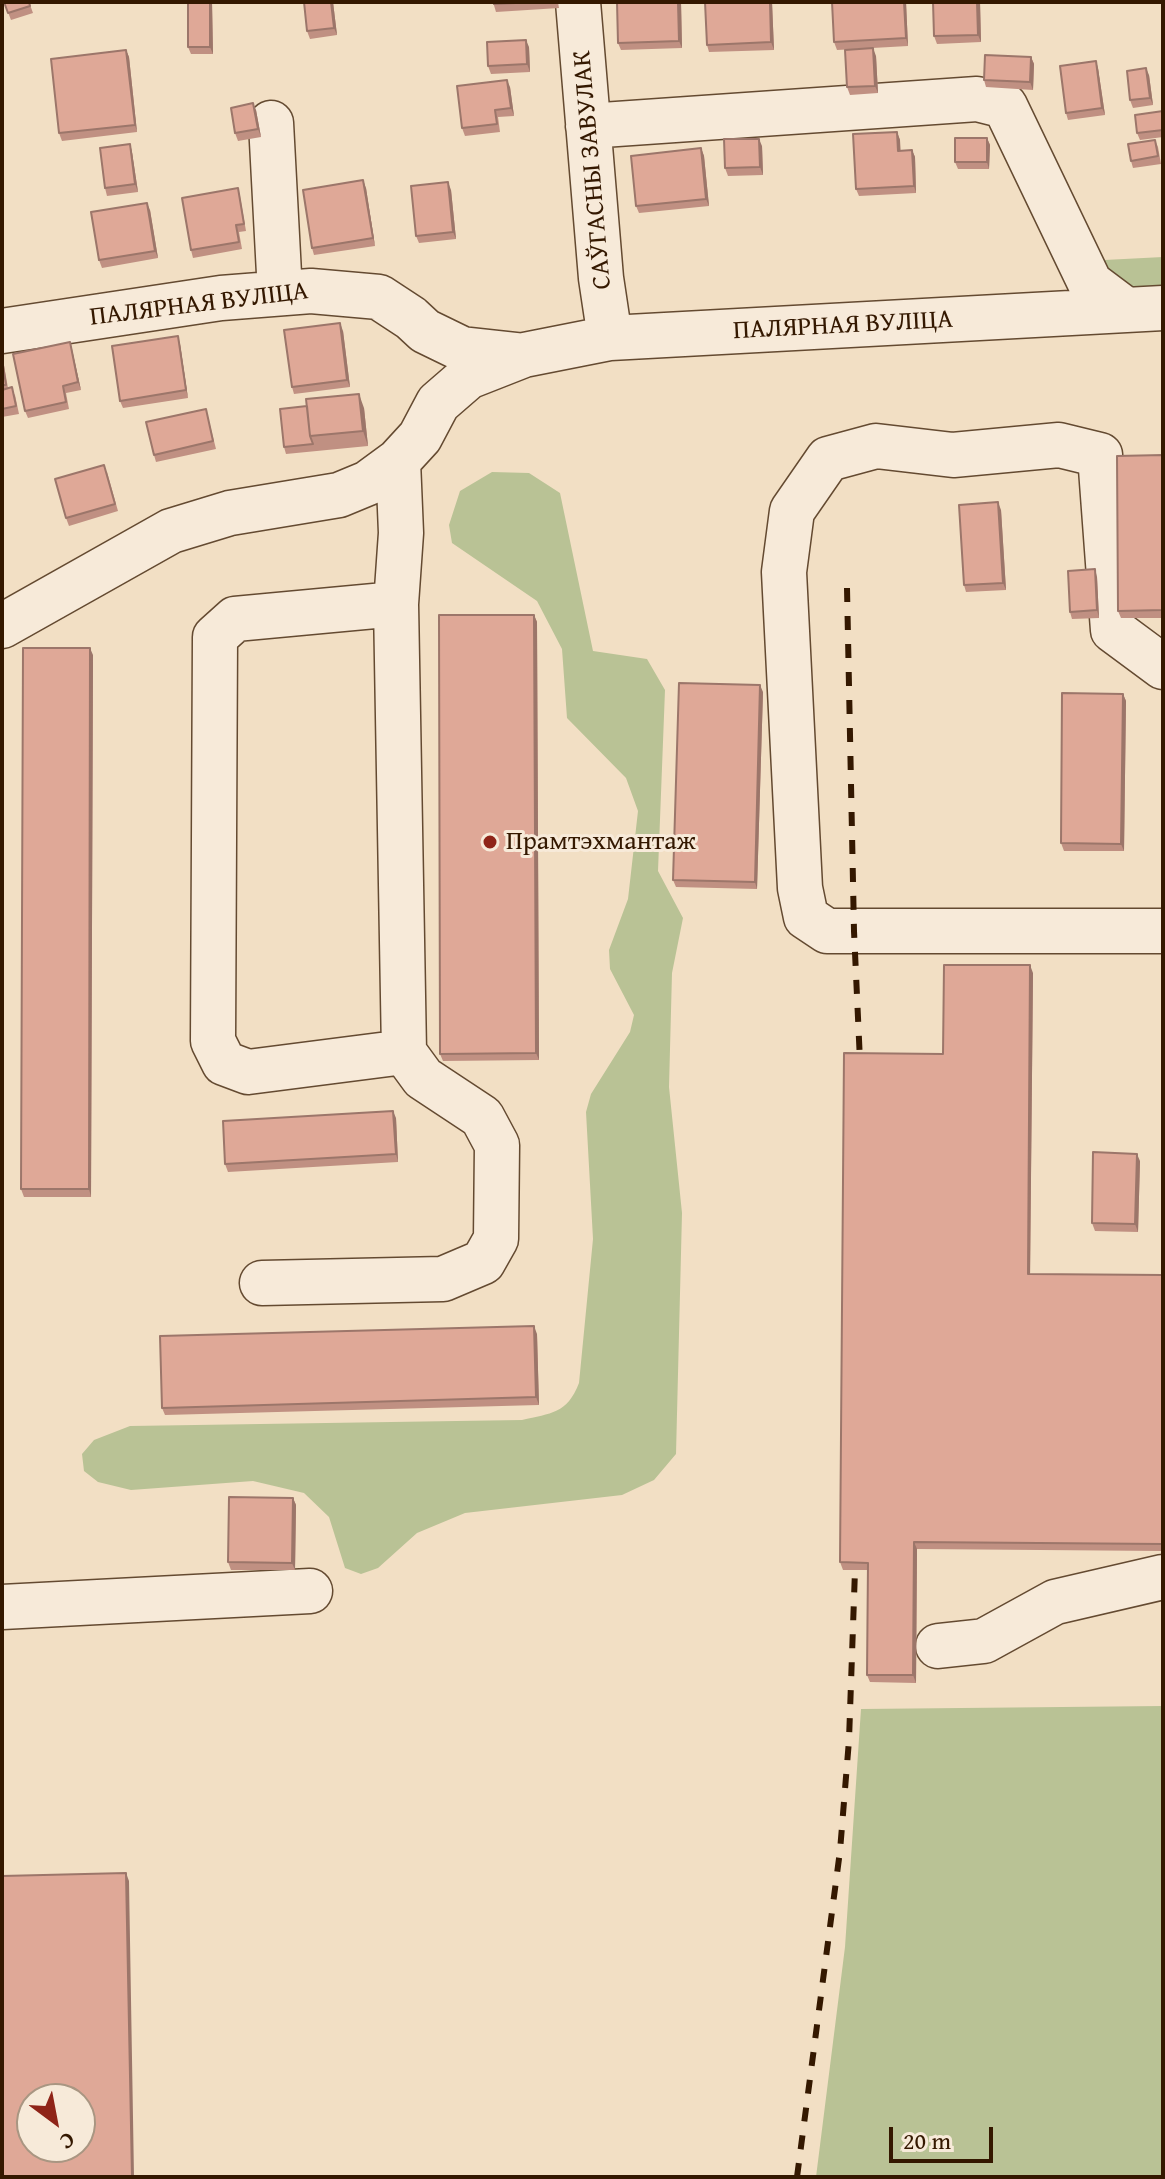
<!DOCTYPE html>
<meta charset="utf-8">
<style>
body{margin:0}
#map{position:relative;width:1165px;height:2179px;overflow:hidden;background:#f2dfc4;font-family:"Gentium Book Plus",serif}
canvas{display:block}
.frame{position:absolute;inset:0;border:4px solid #341800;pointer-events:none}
.north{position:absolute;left:16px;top:2083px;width:80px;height:80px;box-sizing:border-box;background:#f7ead9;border:2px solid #a99682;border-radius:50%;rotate:148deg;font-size:22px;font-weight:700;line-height:32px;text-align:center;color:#341800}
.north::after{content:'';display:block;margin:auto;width:28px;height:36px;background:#8f2418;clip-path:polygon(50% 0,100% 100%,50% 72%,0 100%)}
.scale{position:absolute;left:889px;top:2127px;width:104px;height:36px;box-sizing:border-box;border:4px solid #341800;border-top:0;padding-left:10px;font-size:24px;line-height:28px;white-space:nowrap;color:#341800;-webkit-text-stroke:6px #f7ead9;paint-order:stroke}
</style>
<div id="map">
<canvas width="1165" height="2179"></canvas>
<div class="frame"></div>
<div class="north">С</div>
<div class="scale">20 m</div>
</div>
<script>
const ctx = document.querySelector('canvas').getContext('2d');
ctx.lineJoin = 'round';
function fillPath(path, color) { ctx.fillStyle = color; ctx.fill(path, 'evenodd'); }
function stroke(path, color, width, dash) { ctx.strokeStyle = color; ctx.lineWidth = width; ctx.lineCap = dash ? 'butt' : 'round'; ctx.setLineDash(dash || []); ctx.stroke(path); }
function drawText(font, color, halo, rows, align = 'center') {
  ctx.font = font + ' "Gentium Book Plus",serif'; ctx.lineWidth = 6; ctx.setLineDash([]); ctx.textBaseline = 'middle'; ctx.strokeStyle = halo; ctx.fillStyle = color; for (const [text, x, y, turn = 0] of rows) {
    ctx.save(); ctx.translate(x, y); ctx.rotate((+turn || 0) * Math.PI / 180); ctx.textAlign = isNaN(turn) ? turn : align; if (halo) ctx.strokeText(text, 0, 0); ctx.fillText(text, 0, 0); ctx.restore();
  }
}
fillPath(new Path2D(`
 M1163,257V289L1122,291L1085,261Z
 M492,472L529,473L560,493L593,651L647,659L665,690L658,871L683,918L672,973L669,1087L682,1213L676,1454L654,1480L622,1495L465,1513L417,1533L378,1568L361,1574L345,1568L329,1517L304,1493L253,1481L131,1490L98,1482L84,1471L82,1454L94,1440L130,1426L522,1420C551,1413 567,1414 579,1383L593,1239L586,1112L591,1094L630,1032L634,1015L610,969L609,950L628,899L638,811L626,778L567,718L562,649L537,601L452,543L449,525L460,491Z
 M1163,1706V2177H816L845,1947L861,1709Z`), '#b9c295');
const minor = new Path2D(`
 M578,2L601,278L610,338
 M271,123L280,293
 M588,126L977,99L1005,106L1090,283L1126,310
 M2,331L221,298L311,291L379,297L411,318L425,331L462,349L517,355
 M396,604L235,619L215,637L213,1041L224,1063L248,1072L404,1052
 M2,626L171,531L230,513L339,495L368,483L398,461L420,437L438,403L468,377L524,355L610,338L1163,308
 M1163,667L1113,630L1100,455L1059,445L953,455L876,446L828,459L792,511L784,572L800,888L806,917L827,931H1163
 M262,1283L443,1279L483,1262L496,1239L497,1145L482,1117L423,1078L404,1052L396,604L401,533L398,461
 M2,1607L310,1591
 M938,1646L984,1641L1055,1602L1163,1577`);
stroke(minor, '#644a31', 47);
stroke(minor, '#f7ead9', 44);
stroke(new Path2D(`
 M847,588L854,931L860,1061
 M797,2177L840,1851L849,1740L855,1570`), '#341800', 6, [14, 14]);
fillPath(new Path2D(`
 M4,2H29L33,13L11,20Z
 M188,2H212L213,54H191L188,47Z
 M304,2H333L337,35L310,39L307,31Z
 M493,2H558L559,8L496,12Z
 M617,2H681L682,48L621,50L618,43Z
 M705,2H772L774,50L709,52L707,45Z
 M832,2H906L908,46L837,50L834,42Z
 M980,2L981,42L937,44L934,36Z
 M529,47L530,72L491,74L488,66Z
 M126,50L129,57L137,132L62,141L59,133Z
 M876,56L878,93L850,95L847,87Z
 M1031,57L1034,64L1033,90L986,87L984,80Z
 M1098,68L1105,115L1068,120L1066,113Z
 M1149,75L1153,105L1133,108L1130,100Z
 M510,87L514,116L498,117L500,132L465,136L462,128Z
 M256,110L261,137L238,141L235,133Z
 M1163,111V137L1140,140L1137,133Z
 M897,132L900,140V150H912L915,157L916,193L859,196L856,189Z
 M987,138L990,145L989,169H958L955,162Z
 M1155,140L1158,147L1161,164L1133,168L1131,161Z
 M130,144L132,152L138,192L107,196L105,188Z
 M762,146L763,175L728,176L725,168Z
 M701,148L704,156L709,206L639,213L636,206Z
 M238,188L240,196L246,231L239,232L242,249L193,258L191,250Z
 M366,188L375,246L314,255L312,248Z
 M451,190L456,239L419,243L416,236Z
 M150,210L158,258L102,268L99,260Z
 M343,331L350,387L294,394L292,387Z
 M70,342L81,390L66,393L69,409L28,418L25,411Z
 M180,344L188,398L123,408L120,401Z
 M2,354L8,388L15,395L19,414L2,417Z
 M364,408L368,446L286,454L284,447Z
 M206,409L216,449L156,462L154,455Z
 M1163,455V618H1121L1118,611Z
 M107,472L118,511L69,526L66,518Z
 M1001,510L1006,590L966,592L964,585Z
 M1097,577L1099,618L1072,619L1070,612Z
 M534,615L537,622L539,1060L443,1061L440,1054Z
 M93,655L91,1197H24L21,1189Z
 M763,692L757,889L676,887L673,880Z
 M1123,694L1126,701L1124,851H1064L1061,843Z
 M1033,973L1030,1274L1163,1275V1551L917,1549L916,1683L870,1682L867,1675L868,1570H843L840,1562L943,1054Z
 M396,1118L398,1162L228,1172L225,1164Z
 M1140,1161L1138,1232L1095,1231L1092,1223Z
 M537,1334L539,1405L165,1415L162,1408Z
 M293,1498L296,1505L295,1570H231L228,1562Z`), '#c09082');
fillPath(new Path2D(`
 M210,2H212L213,54L210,47Z
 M331,2H333L337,35L334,28Z
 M678,2H681L682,48L679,41Z
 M770,2H772L774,50L771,42Z
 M904,2H906L908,46L906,38Z
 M977,2H980L981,42L978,35Z
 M526,40L529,47L530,72L527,64Z
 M873,48L876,56L878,93L875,86Z
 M126,50L129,57L137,132L135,125Z
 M1031,57L1034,64L1033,90L1030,82Z
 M1096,61L1098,68L1105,115L1102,108Z
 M1146,68L1149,75L1153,105L1150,98Z
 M507,80L510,87L514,116L511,108Z
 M253,103L256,110L261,137L258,129Z
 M897,132L900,140L901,158L898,151Z
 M987,138L990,145L989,169L987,162Z
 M759,139L762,146L763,175L760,167Z
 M130,144L132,152L138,192L135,184Z
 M701,148L704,156L709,206L706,199Z
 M912,150L915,157L916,193L914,186Z
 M363,180L366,188L375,246L373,238Z
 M448,182L451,190L456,239L453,232Z
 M147,203L150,210L158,258L155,251Z
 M340,323L343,331L350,387L347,380Z
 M178,336L180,344L188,398L186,390Z
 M70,342L72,349L81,390L78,382Z
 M359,394L364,408L368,446L363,431Z
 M998,502L1001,510L1006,590L1003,583Z
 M1095,569L1097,577L1099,618L1097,610Z
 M534,615L537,622L539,1060L536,1053Z
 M90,648L93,655L91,1197L89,1189Z
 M760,685L763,692L757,889L755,882Z
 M1123,694L1126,701L1124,851L1121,844Z
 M1030,965L1033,973L1030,1281L1028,1274Z
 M393,1111L396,1118L398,1162L396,1154Z
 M1137,1154L1140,1161L1138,1232L1135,1224Z
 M534,1326L537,1334L539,1405L536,1397Z
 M293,1498L296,1505L295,1570L292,1563Z
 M914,1542L917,1549L916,1683L913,1675Z
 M126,1873L129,1881L134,2177H132Z`), '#9c766a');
const building = new Path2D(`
 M4,2H29L30,6L8,13Z
 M188,2H210V47H188Z
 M304,2H331L334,28L307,31Z
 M493,2H537L494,4Z
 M617,2H678L679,41L618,43Z
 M705,2H770L771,42L707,45Z
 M832,2H904L906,38L834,42Z
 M933,2H977L978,35L934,36Z
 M526,40L527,64L488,66L487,42Z
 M873,48L875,86L847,87L845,50Z
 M126,50L135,125L59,133L51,59Z
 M985,55L1031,57L1030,82L984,80Z
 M1096,61L1102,108L1066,113L1060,66Z
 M1146,68L1150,98L1130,100L1127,71Z
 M507,80L511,108L495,110L497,124L462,128L457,86Z
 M253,103L258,129L235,133L231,108Z
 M1163,111V130L1137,133L1135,115Z
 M897,132L898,151L912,150L914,186L856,189L853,134Z
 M955,138H987V162H955Z
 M724,139H759L760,167L725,168Z
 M1155,140L1158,156L1131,161L1128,144Z
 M130,144L135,184L105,188L100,148Z
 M701,148L706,199L636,206L631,156Z
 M363,180L373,238L312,248L303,190Z
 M448,182L453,232L416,236L411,186Z
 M238,188L244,224L236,225L239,242L191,250L182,198Z
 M147,203L155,251L99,260L91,212Z
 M340,323L347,380L292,387L284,330Z
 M178,336L186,390L120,401L112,346Z
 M70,342L78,382L63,386L66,402L25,411L13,354Z
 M2,359L6,385H2Z
 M12,387L16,406L2,409V390Z
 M359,394L363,431L310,436L306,399Z
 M307,406L310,436L313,444L284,447L280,409Z
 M206,409L213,441L154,455L146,422Z
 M1163,455V610L1118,611L1117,456Z
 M104,465L115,504L66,518L55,479Z
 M998,502L1003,583L964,585L959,505Z
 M1095,569L1097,610L1070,612L1068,571Z
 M439,615H534L536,1053L440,1054Z
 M23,648H90L89,1189H21Z
 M679,683L760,685L755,882L673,880Z
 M1062,693L1123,694L1121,844L1061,843Z
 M944,965H1030L1028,1274L1163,1275V1544L914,1542L913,1675H867L868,1563L840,1562L844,1053L943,1054Z
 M393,1111L396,1154L225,1164L223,1121Z
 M1093,1152L1137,1154L1135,1224L1092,1223Z
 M534,1326L536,1397L162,1408L160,1336Z
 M229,1497L293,1498L292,1563L228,1562Z
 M126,1873L132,2177H2V1876ZM32,2099H80V2147H32Z`);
fillPath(building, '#dfa897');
stroke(building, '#9c766a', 2);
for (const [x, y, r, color] of [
 [490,842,8,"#8f2418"]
]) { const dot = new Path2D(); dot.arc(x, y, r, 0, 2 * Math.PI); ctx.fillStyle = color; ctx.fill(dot); stroke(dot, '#f7ead9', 3); }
drawText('26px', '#341800', '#f7ead9', [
 ["САЎГАСНЫ ЗАВУЛАК",593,170,-95],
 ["ПАЛЯРНАЯ ВУЛІЦА",199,305,-7],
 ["ПАЛЯРНАЯ ВУЛІЦА",843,326,-3]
]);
drawText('26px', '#341800', '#f7ead9', [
 ["Прамтэхмантаж",506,842]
], 'left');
</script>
